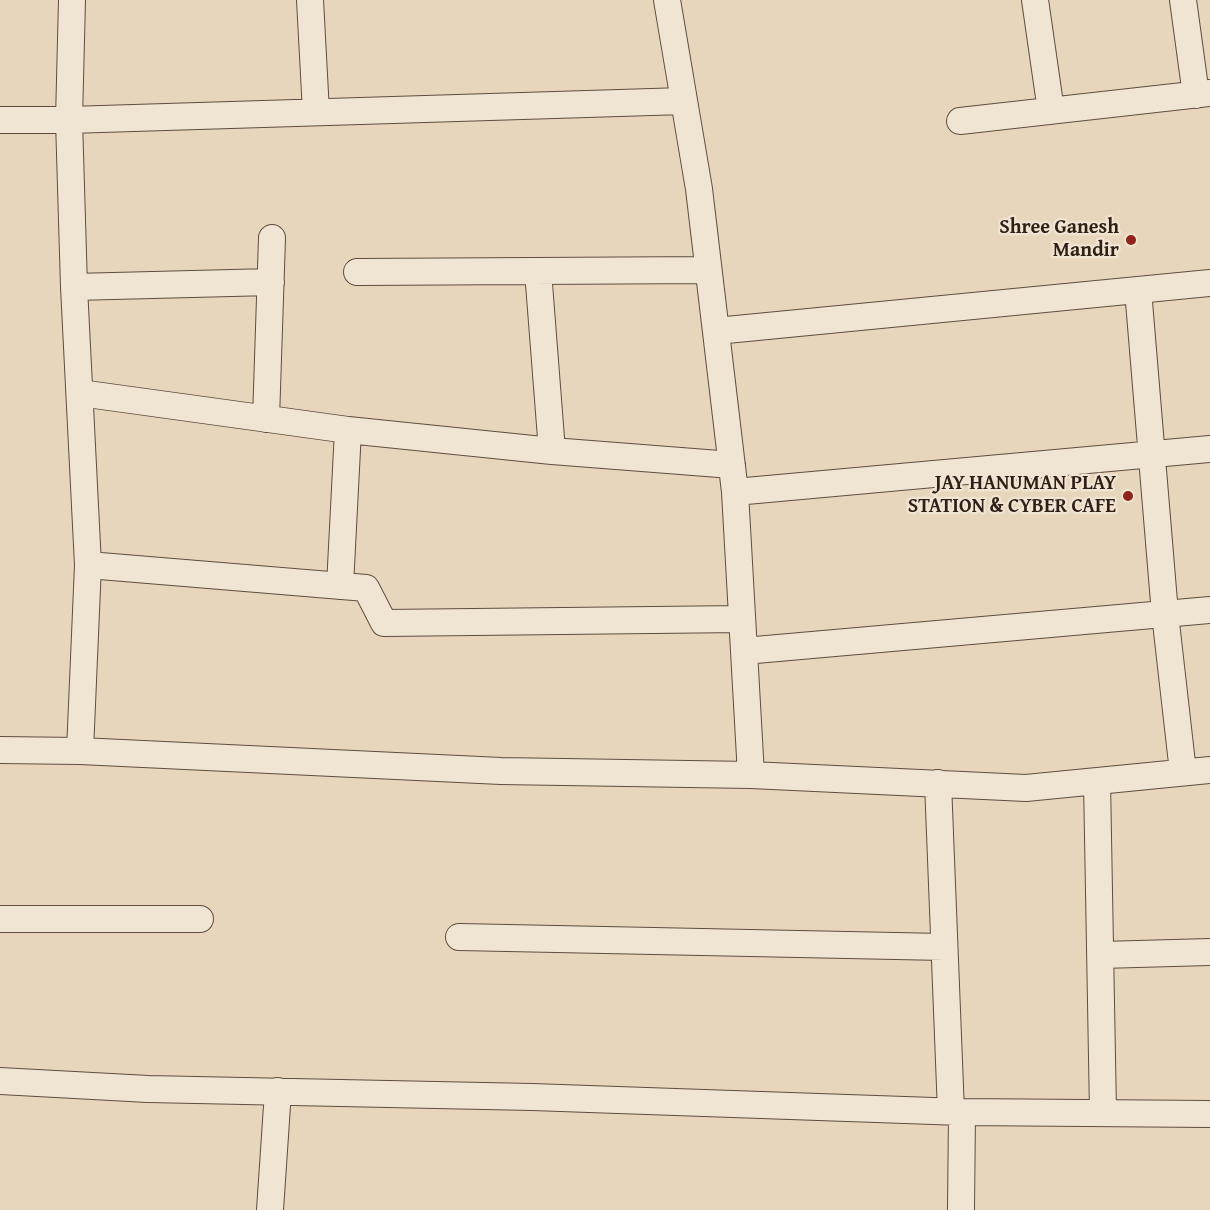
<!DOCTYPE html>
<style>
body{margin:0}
canvas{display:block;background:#e8d6bc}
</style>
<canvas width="1210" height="1210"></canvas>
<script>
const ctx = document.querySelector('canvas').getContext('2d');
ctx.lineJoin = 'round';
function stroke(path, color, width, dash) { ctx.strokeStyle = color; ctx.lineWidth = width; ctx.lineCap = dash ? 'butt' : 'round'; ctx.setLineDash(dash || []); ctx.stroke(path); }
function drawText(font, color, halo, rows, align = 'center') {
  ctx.font = font + ' "Gentium Book Plus",serif'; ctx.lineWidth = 4.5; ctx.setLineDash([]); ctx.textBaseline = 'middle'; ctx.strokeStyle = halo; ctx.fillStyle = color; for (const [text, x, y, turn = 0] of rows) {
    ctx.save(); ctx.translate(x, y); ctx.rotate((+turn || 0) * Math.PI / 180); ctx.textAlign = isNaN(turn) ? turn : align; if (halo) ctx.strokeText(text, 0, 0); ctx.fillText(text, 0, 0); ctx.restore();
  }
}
const minor = new Path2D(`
 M72,0L69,120L74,287L88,565L80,751
 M310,0L316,112
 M667,0L699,189L735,492L751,775
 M1035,0L1051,111
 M1183,0L1196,95
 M0,120H69L684,101
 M960,121L1210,93
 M538,271L552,451
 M357,272L708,270
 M74,287L271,282
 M1138,290L1165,614L1183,772
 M716,331L1210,283
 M80,393L348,430L340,586
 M266,419L272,238
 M348,430L552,451L732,465
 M735,492L1210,449
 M88,565L366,588L384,623L742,619
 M744,651L1210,610
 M0,750L80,751L501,771L751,775L1026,788L1210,770
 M1097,781L1103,1113
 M938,783L951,1112
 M0,919H200
 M459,937L944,947
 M1101,955L1210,952
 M0,1081L148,1089L532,1097L962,1112L1210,1114
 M270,1210L278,1091
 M961,1210L962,1112`);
stroke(minor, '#5e4d40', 28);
stroke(minor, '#f0e4d3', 26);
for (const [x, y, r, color] of [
 [1131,240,6,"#8f2418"],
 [1128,496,6,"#8f2418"]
]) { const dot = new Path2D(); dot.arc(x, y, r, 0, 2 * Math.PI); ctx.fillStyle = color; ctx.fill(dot); stroke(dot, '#f0e4d3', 2); }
drawText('bold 20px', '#301f16', '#f0e4d3', [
 ["Shree Ganesh",1119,228],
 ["Mandir",1119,251],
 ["JAY HANUMAN PLAY",1116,484],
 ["STATION & CYBER CAFE",1116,507]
], 'right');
</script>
